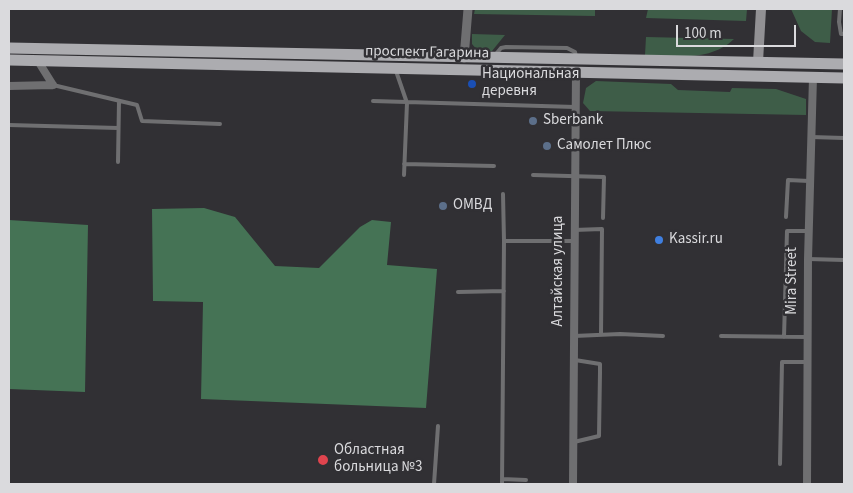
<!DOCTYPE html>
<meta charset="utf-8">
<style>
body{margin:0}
#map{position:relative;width:853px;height:493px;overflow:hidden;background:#313034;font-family:"Source Sans 3",sans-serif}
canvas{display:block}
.frame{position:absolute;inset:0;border:10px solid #dadadd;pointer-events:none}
.scale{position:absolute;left:676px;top:25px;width:120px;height:22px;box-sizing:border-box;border:2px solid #dadadd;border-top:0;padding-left:6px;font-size:15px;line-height:18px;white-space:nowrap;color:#dadadd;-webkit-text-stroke:4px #313034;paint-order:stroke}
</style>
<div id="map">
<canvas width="853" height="493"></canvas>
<div class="frame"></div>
<div class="scale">100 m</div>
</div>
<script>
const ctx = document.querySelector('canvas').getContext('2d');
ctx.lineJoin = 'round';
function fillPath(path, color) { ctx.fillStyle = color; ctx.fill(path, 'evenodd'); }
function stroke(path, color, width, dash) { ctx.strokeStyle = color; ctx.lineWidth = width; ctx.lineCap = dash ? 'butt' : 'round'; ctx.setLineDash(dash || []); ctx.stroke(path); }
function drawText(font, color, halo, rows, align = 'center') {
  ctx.font = font + ' "Source Sans 3",sans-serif'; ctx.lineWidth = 5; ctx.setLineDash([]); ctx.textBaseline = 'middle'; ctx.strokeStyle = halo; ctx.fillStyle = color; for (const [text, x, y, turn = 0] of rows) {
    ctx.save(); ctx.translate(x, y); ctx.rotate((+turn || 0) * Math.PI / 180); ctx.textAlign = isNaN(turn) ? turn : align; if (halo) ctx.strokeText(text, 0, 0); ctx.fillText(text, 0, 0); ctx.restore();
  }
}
fillPath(new Path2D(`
 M475,9H595V16L474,14Z
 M648,9H747L746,21L646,18Z
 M791,9H832L830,43L815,42L801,31Z
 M472,34L505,35L492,51H478L472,44Z
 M646,37L734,39C710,62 675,56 645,55Z
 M596,81L671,84L678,90L730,92L732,88L776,89L806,99V115L590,111L583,103L586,88Z`), '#3e5d48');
fillPath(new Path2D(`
 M204,208L235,217L275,266L319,268L360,227L372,220L391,222L387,265L437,269L426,408L201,399L203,302L153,301L152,209Z
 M9,220L88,225L85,392L9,389Z`), '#457355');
stroke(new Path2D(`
 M840,9L839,22L841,34H844
 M496,54L501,48L506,47L567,48L575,52L576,57
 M396,71L407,103L404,175
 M53,85L137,105L142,121L220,124
 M373,101L575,107
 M9,125L118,128
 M811,137L844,138
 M118,162L119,101
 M404,164L494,166
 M533,175L604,177L603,218
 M503,194L504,241H574
 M786,217L788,180L809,181
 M574,230L602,229L601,335
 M808,259L844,260
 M458,292L504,291
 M574,336L620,334L663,336
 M721,336L807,337
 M784,337L787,231H808
 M574,442L599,436L600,372V364L575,360
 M780,464L782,362H808
 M502,479L526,480
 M434,484L438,426
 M502,484L504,241`), '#6f6f71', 4);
stroke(new Path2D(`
 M38,61L53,85
 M9,86L53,85
 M573,484L576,71
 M807,484L808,259L813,77`), '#6f6f71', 8);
stroke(new Path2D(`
 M464,58L468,9`), '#6f6f71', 9);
stroke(new Path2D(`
 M758,62L761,9`), '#929194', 10);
stroke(new Path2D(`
 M9,48L844,64
 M9,60L844,78`), '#acacb0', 11);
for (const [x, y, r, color] of [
 [472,84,5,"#1a4fb4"],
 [533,121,5,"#5c6f8a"],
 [547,146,5,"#5c6f8a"],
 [443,206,5,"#5c6f8a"],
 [659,240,5,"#3f7fe0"],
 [323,460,6,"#e0444e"]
]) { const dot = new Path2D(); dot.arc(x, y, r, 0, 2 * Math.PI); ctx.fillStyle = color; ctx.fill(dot); stroke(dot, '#313034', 2); }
drawText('15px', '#dadadd', '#313034', [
 ["проспект Гагарина",427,53,1],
 ["Алтайская улица",559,271,-90],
 ["Mira Street",793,281,-90]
]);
drawText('15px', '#dadadd', '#313034', [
 ["Национальная",482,75],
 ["деревня",482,92],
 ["Sberbank",543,121],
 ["Самолет Плюс",557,146],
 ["ОМВД",453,206],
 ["Kassir.ru",669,240],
 ["Областная",334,451],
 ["больница №3",334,468]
], 'left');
</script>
